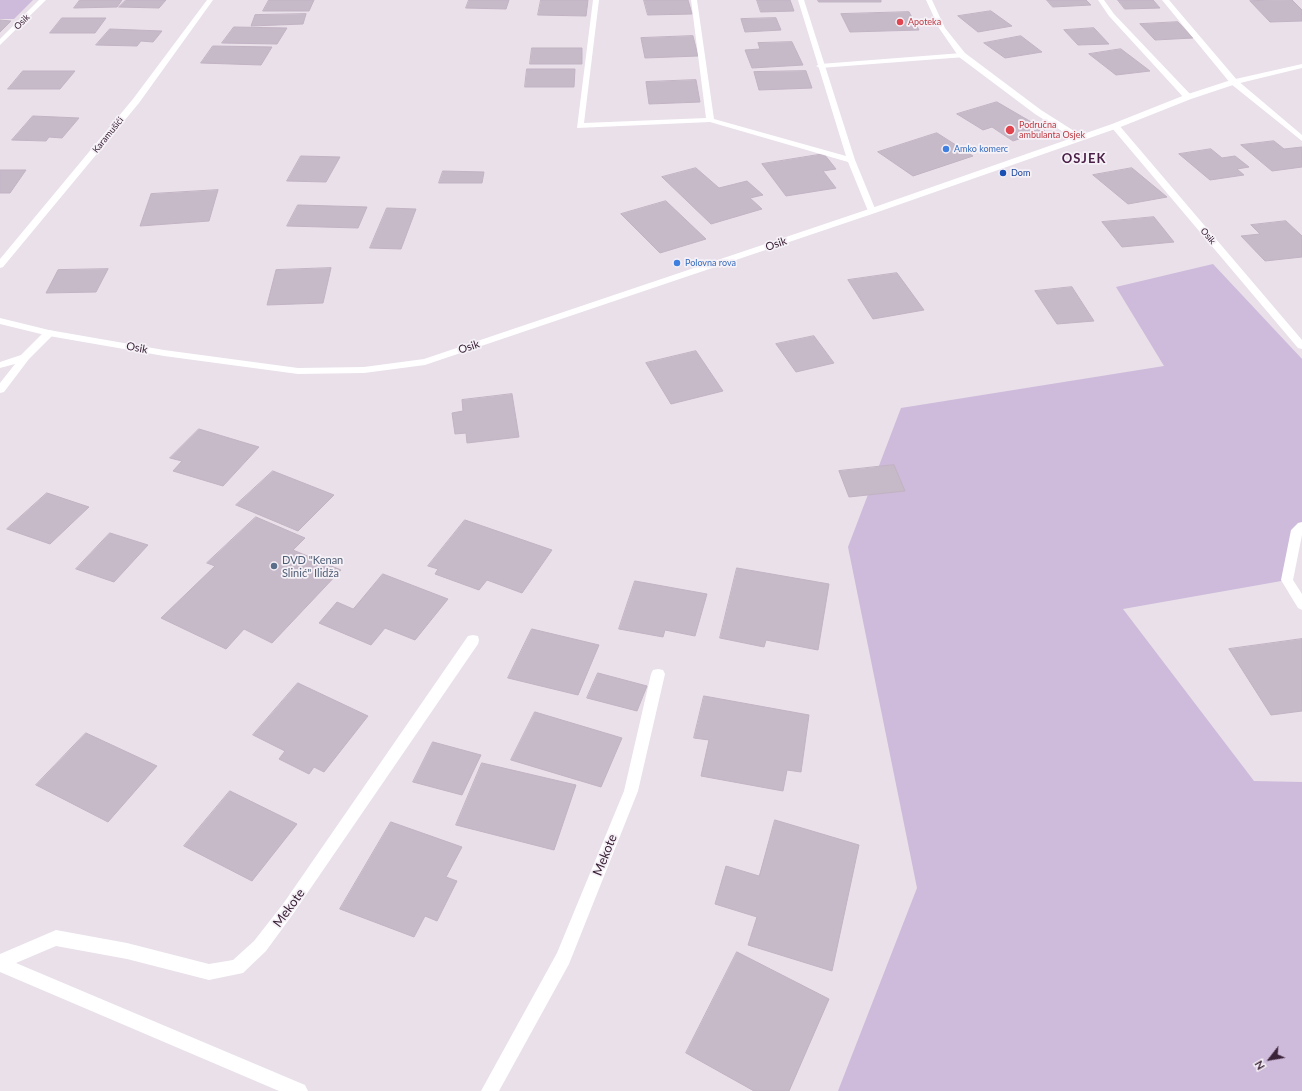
<!DOCTYPE html>
<meta charset="utf-8">
<style>
body{margin:0}
#map{position:relative;width:1302px;height:1091px;overflow:hidden;background:#e9e0ea;font-family:Lato,sans-serif}
canvas{display:block}
.north{position:absolute;left:1250px;top:1039px;width:40px;height:40px;-webkit-text-stroke:3px #f6f1f7;paint-order:stroke;rotate:239deg;font-size:11px;font-weight:700;line-height:16px;text-align:center;color:#3a2238}
.north::after{content:'';display:block;margin:auto;width:14px;height:18px;background:#3a2238;clip-path:polygon(50% 0,100% 100%,50% 72%,0 100%)}
</style>
<div id="map">
<canvas width="1302" height="1091"></canvas>
<div class="north">N</div>
</div>
<script>
const ctx = document.querySelector('canvas').getContext('2d');
ctx.lineJoin = 'round';
function fillPath(path, color) { ctx.fillStyle = color; ctx.fill(path, 'evenodd'); }
function stroke(path, color, width, dash) { ctx.strokeStyle = color; ctx.lineWidth = width; ctx.lineCap = dash ? 'butt' : 'round'; ctx.setLineDash(dash || []); ctx.stroke(path); }
function drawText(font, color, halo, rows, align = 'center') {
  ctx.font = font + ' Lato,sans-serif'; ctx.lineWidth = 3.5; ctx.setLineDash([]); ctx.textBaseline = 'middle'; ctx.strokeStyle = halo; ctx.fillStyle = color; for (const [text, x, y, turn = 0] of rows) {
    ctx.save(); ctx.translate(x, y); ctx.rotate((+turn || 0) * Math.PI / 180); ctx.textAlign = isNaN(turn) ? turn : align; if (halo) ctx.strokeText(text, 0, 0); ctx.fillText(text, 0, 0); ctx.restore();
  }
}
fillPath(new Path2D(`
 M0,0H33L14,19H0Z
 M1213,264L1302,359V526L1287,580L1123,609L1254,781L1302,782V1091H838L917,888L848,547L901,408L1164,366L1116,287Z`), '#cebada');
const building = new Path2D(`
 M80,0H122L117,7L74,8Z
 M126,0H166L159,8L119,7Z
 M269,0H314L309,11H263Z
 M469,0H509L506,9L466,8Z
 M541,0H588L586,16L538,15Z
 M644,0H688L692,14L648,15Z
 M757,0H790L794,11L761,12Z
 M818,0H881V2H819Z
 M1047,0H1086L1091,5L1053,7Z
 M1118,0H1153L1160,8L1125,9Z
 M1292,0L1302,10V21L1270,22L1250,1Z
 M991,11L1012,26L978,32L958,16Z
 M909,12L919,30L850,32L841,14Z
 M306,14L303,24L251,26L255,15Z
 M62,18H106L95,33H50Z
 M776,18L781,30L745,32L741,19Z
 M0,20L11,21L0,32Z
 M1178,22L1193,38L1155,40L1140,24Z
 M234,27L287,28L277,44L222,43Z
 M1094,28L1109,44L1078,45L1064,30Z
 M110,29L162,31L153,42L141,41L137,46L96,45Z
 M693,36L698,56L645,58L641,38Z
 M1021,36L1042,52L1005,58L984,43Z
 M792,42L803,65L752,68L745,50L760,49L758,43Z
 M213,46L272,47L261,65L201,63Z
 M532,48H582V64H530Z
 M1121,49L1150,71L1116,75L1089,54Z
 M527,69H575L574,87H525Z
 M23,71H75L60,89H8Z
 M806,71L812,88L759,90L754,72Z
 M696,80L700,102L649,104L646,82Z
 M997,102L1045,130L1013,141L992,127L983,130L957,114Z
 M33,116L79,118L62,138L49,137L46,141L12,140Z
 M937,133L973,156L913,176L878,152Z
 M1274,141L1284,149L1302,147V167L1272,171L1241,145Z
 M1211,149L1222,158L1235,156L1249,167L1237,169L1244,175L1210,180L1179,154Z
 M824,154L836,169L823,171L836,188L786,196L762,164Z
 M301,156L340,157L326,182L287,181Z
 M696,168L719,188L747,181L763,195L750,198L762,209L711,224L662,177Z
 M1132,168L1167,197L1128,204L1093,175Z
 M0,170H26L10,193H0Z
 M443,171L484,172L482,183H439Z
 M218,190L209,221L140,226L151,194Z
 M666,201L706,239L660,253L621,214Z
 M298,205L367,207L358,228L287,226Z
 M387,208L416,209L401,249L370,248Z
 M1154,217L1174,242L1122,247L1102,222Z
 M1286,221L1302,236V257L1265,261L1241,236L1260,234L1251,225Z
 M331,268L323,303L267,305L276,270Z
 M108,269L96,292L46,293L58,270Z
 M897,273L924,310L873,319L848,280Z
 M1072,287L1094,321L1057,324L1035,291Z
 M814,336L834,363L796,372L776,344Z
 M696,351L723,391L671,404L646,363Z
 M512,394L519,437L467,443L466,433L455,434L452,413L463,411L462,400Z
 M199,429L259,447L223,486L173,471L182,461L170,458Z
 M894,465L905,491L849,497L839,471Z
 M273,471L334,495L298,531L236,505Z
 M47,493L89,507L50,544L7,529Z
 M256,517L305,538L293,550L341,570L272,643L244,629L226,649L161,618L215,566L207,563Z
 M465,520L552,550L522,593L487,580L479,590L435,574L438,569L428,566Z
 M110,533L148,545L114,582L76,569Z
 M737,568L829,584L818,650L766,640L764,647L720,638Z
 M383,574L448,599L415,640L385,628L371,645L319,623L337,602L353,609Z
 M635,581L707,594L695,636L665,630L663,637L619,629Z
 M532,629L599,645L578,695L508,678Z
 M1302,639V711L1271,715L1229,649Z
 M598,673L647,686L637,711L587,698Z
 M298,683L368,716L324,772L314,767L309,774L279,759L285,751L253,735Z
 M704,696L809,715L801,772L787,770L783,791L701,776L709,740L694,738Z
 M535,712L622,738L601,787L511,760Z
 M86,733L157,766L108,822L36,785Z
 M433,742L481,755L462,795L413,782Z
 M482,763L576,785L554,850L456,825Z
 M230,791L297,824L252,881L184,846Z
 M775,820L859,845L832,971L748,945L757,917L715,904L726,866L759,876Z
 M391,822L462,847L446,877L457,881L437,921L425,916L414,937L340,909Z
 M737,952L829,999L789,1091H754L686,1053Z`);
fillPath(building, '#c6b9c8');
stroke(building, '#c2b3c3', 1);
fillPath(new Path2D(`
 M962,53L966,55L965,57L820,68L816,66L820,64Z`), '#fff');
fillPath(new Path2D(`
 M39,0H46L0,45V39Z
 M207,0H213L139,103L3,267L0,268V259L133,99Z
 M593,0H599L584,123L706,118L691,0H697L714,119L846,156L798,0H804L855,160L876,211L875,213H869L868,211L848,162L710,122L577,128Z
 M926,0H932L945,28L965,53L1041,110L1082,136V140H1076L1035,114L959,57L939,28Z
 M1098,0H1104L1114,14L1191,95V99H1185L1109,16Z
 M1162,0H1169L1237,80L1302,135V141L1231,84Z
 M1112,124H1118L1302,340V349L1298,348L1112,128Z
 M49,330L53,331L54,333L53,335L29,359L4,392L0,393V383L15,364L0,368V362L21,355L45,331Z
 M1302,522V535L1293,580L1302,594V610L1298,608L1281,580L1291,530L1298,523Z
 M473,635L478,636L479,640L478,644L293,914L266,951L243,973L209,980L127,959L56,946L16,963L305,1085L308,1091H279L0,972V954L56,930L127,943L209,964L233,960L254,941L283,904L468,636Z
 M658,669L663,670L665,674L638,791L569,964L499,1091H481L557,953L624,791L651,674L653,670Z`), '#fff');
fillPath(new Path2D(`
 M1302,64V68L1236,84L1191,99L1118,128L875,213L425,365L364,373L298,374L164,356L49,336L0,324V318L49,330L164,350L298,368L364,367L424,359L869,209L1112,124L1185,95L1231,80Z`), '#fff');
for (const [x, y, r, color] of [
 [900,22,4,"#e0444e"],
 [1010,130,5,"#e0444e"],
 [946,149,4,"#3f7fe0"],
 [1003,173,4,"#1a4fb4"],
 [677,263,4,"#3f7fe0"],
 [274,566,4,"#5c6f8a"]
]) { const dot = new Path2D(); dot.arc(x, y, r, 0, 2 * Math.PI); ctx.fillStyle = color; ctx.fill(dot); stroke(dot, '#f6f1f7', 1.5); }
drawText('9px', '#3a2238', '#f6f1f7', [
 ["Osik",22,22,-45],
 ["Karamušići",108,135,-51],
 ["Osik",1208,236,50]
]);
drawText('9px', '#be3a42', '#f6f1f7', [
 ["Apoteka",908,22],
 ["Područna",1019,125],
 ["ambulanta Osjek",1019,135]
], 'left');
drawText('9px', '#366cbe', '#f6f1f7', [
 ["Amko komerc",954,149],
 ["Polovna rova",685,263]
], 'left');
drawText('9px', '#164399', '#f6f1f7', [
 ["Dom",1011,173]
], 'left');
drawText('11px', '#3a2238', '#f6f1f7', [
 ["Osik",776,244,-19],
 ["Osik",469,347,-18],
 ["Osik",137,348,10]
]);
drawText('11px', '#4e5e75', '#f6f1f7', [
 ["DVD \"Kenan",282,560],
 ["Slinić\" Ilidža",282,573]
], 'left');
ctx.letterSpacing = '1px';
drawText('bold 13px', '#4a1f47', '#f6f1f7', [
 ["OSJEK",1084,159]
]);
ctx.letterSpacing = '0px';
drawText('13px', '#3a2238', '#f6f1f7', [
 ["Mekote",605,855,-68],
 ["Mekote",289,908,-54]
]);
</script>
